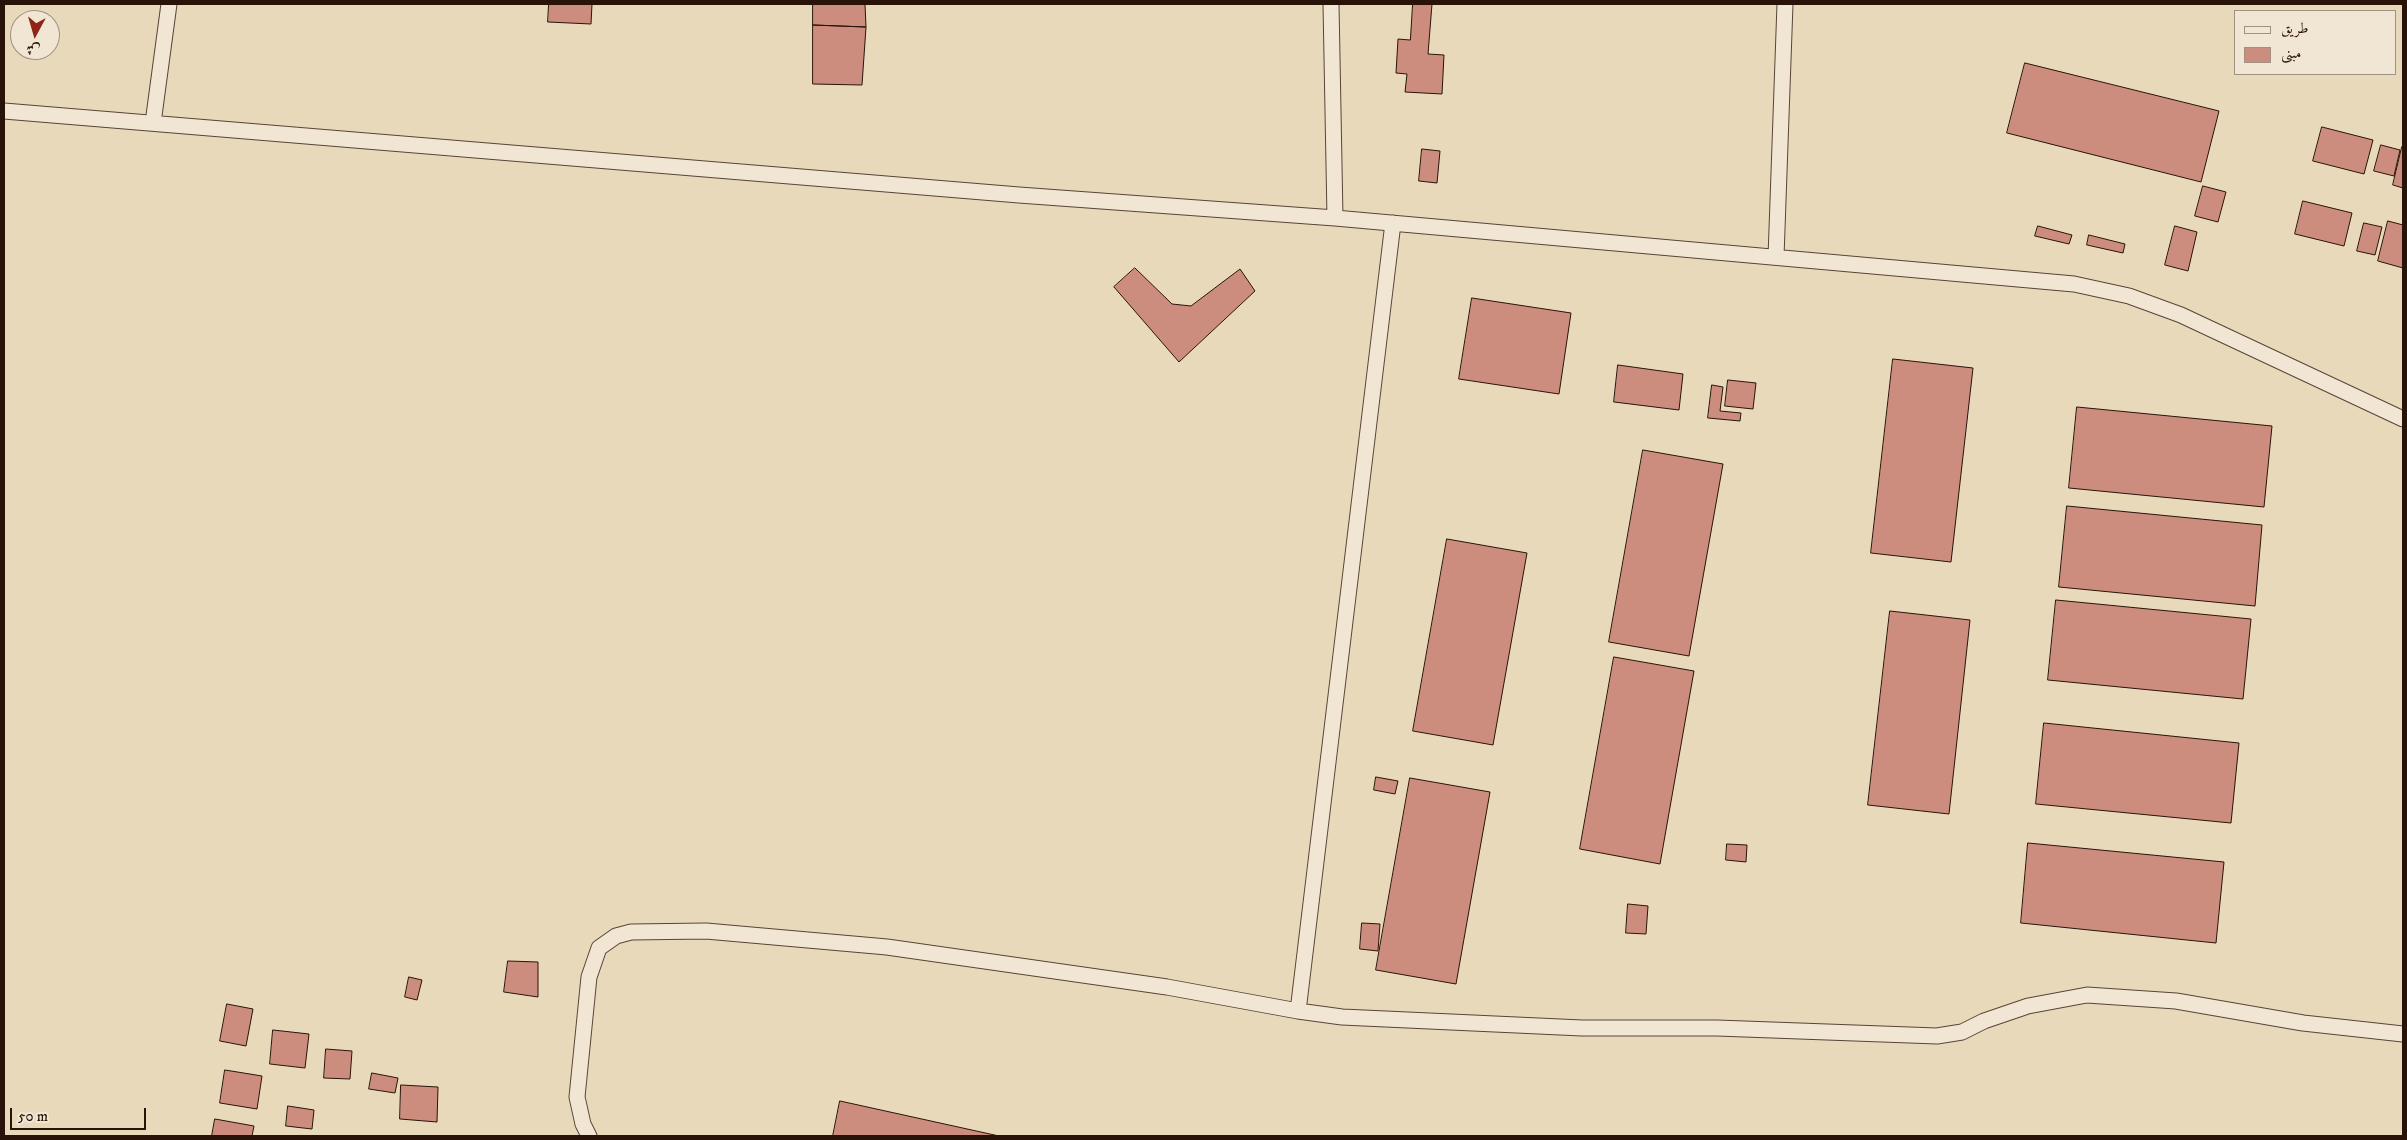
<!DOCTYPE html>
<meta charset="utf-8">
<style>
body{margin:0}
#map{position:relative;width:2407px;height:1140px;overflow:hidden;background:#e8d9bb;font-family:"IM FELL DW Pica",Amiri,serif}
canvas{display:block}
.frame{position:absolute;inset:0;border:5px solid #291309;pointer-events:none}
.legend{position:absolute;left:2234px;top:10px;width:162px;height:65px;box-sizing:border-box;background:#f0e6d3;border:1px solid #a09282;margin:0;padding:6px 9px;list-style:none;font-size:15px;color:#291309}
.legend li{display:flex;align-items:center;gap:10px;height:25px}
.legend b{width:25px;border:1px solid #a09282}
.north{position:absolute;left:10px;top:10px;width:50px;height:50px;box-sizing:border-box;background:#f0e6d3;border:1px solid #a09282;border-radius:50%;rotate:186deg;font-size:14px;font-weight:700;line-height:20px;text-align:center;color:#291309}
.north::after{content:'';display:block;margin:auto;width:18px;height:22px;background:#8f2418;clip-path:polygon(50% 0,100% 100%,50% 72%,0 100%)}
.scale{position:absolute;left:10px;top:1108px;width:136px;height:22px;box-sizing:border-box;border:2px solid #291309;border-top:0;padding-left:6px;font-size:15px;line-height:18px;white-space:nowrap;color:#291309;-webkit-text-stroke:4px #f0e6d3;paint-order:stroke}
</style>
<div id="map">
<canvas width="2407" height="1140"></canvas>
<div class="frame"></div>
<ul class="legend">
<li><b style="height:6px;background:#f0e6d3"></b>طريق</li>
<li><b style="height:14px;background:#cd8d7e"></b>مبنى</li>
</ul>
<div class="north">ش</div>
<div class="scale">50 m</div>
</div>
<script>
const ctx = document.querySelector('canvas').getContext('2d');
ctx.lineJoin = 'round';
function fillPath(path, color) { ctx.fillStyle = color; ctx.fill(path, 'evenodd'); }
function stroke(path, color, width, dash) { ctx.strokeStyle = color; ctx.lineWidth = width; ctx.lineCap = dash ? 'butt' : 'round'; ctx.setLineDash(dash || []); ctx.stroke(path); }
const building = new Path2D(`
 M549,4H592L591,24L548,22Z
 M813,4H865L866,27L813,25Z
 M1413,4H1432L1428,54L1444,55L1442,94L1405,92L1407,74L1396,73L1398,39L1410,40Z
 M813,25L866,27L862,85L813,84Z
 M2025,63L2219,111L2201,182L2007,133Z
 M2322,127L2373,140L2364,174L2313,161Z
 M2381,145L2400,150L2394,176L2374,171Z
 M2402,147L2403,148V188L2393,185Z
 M1422,149L1440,151L1437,183L1419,181Z
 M2203,186L2226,192L2218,222L2195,216Z
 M2303,201L2352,213L2344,246L2295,234Z
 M2388,221L2403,225V268L2378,261Z
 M2364,223L2382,227L2375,255L2357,251Z
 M2038,226L2072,235L2069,244L2035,236Z
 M2175,226L2197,232L2188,271L2165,265Z
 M2089,235L2125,244L2123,253L2087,245Z
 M1135,268L1172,304L1191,306L1240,269L1255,291L1179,362L1114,287Z
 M1472,298L1571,313L1559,394L1459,379Z
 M1893,359L1973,368L1951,562L1871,553Z
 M1618,365L1683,374L1679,410L1614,402Z
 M1728,380L1756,383L1753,409L1725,406Z
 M1712,385L1723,387L1720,411L1741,413L1740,421L1708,418Z
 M2077,407L2272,426L2264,507L2069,488Z
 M1643,450L1723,464L1689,656L1609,642Z
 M2067,506L2262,525L2255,606L2059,587Z
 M1447,539L1527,553L1493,745L1413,731Z
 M2056,600L2251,619L2243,699L2048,680Z
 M1890,611L1970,620L1949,814L1868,805Z
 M1614,657L1694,671L1660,864L1580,849Z
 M2044,723L2239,743L2231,823L2036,804Z
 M1376,777L1398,781L1395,794L1374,790Z
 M1410,778L1490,792L1456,984L1376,970Z
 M2028,843L2224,862L2216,943L2021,923Z
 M1727,844L1747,845L1746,862L1726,860Z
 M1628,904L1648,906L1646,934L1626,933Z
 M1362,923L1380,924L1378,951L1360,949Z
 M508,961L538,962V997L504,992Z
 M409,977L422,980L417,1000L405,997Z
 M227,1004L253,1009L246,1046L220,1041Z
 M273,1030L309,1034L305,1068L270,1064Z
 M326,1049L352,1051L350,1079L324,1078Z
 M225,1070L262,1076L257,1109L220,1103Z
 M372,1073L398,1078L395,1093L369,1089Z
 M401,1085L438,1087L437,1122L400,1119Z
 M840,1101L999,1136H833Z
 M288,1106L314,1110L312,1129L286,1126Z
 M215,1119L254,1126L252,1136H212Z`);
fillPath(building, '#cd8d7e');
stroke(building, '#291309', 1);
const street = new Path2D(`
 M1331,4L1335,218
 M4,111L1019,195L1335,218L2074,284L2129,296L2181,315L2403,419
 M153,123L169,4
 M1776,257L1785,4
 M1298,1011L1393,223
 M589,1136L583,1124L577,1097L589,977L599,948L616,936L631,932L706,931L887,947L1167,987L1298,1011L1342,1017L1582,1028H1717L1937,1036L1962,1032L1984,1021L2028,1006L2087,995L2176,1001L2303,1023L2403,1034`);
stroke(street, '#594436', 17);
stroke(street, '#f0e6d3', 15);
</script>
